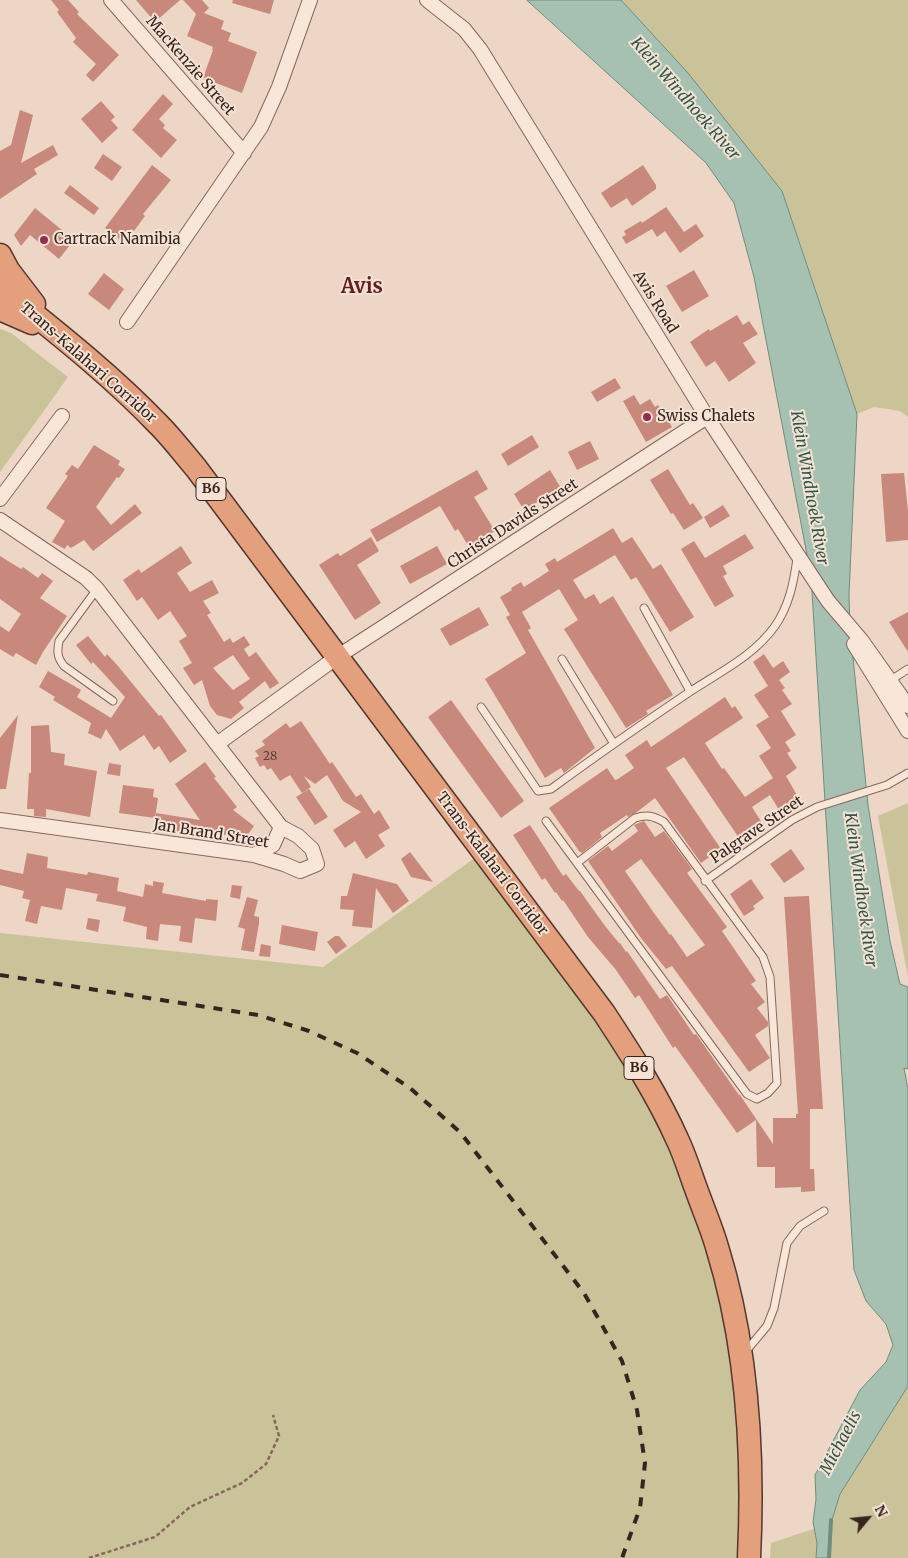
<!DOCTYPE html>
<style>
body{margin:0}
#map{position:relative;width:908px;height:1558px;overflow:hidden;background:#edd6c5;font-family:Merriweather,serif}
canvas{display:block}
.north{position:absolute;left:843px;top:1493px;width:50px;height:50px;-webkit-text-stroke:4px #f4e2d4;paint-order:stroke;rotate:62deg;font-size:14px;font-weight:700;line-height:20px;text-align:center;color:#37241f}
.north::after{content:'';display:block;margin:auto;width:18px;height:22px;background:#37241f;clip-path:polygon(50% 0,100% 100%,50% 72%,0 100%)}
</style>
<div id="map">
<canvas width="908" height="1558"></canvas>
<div class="north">N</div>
</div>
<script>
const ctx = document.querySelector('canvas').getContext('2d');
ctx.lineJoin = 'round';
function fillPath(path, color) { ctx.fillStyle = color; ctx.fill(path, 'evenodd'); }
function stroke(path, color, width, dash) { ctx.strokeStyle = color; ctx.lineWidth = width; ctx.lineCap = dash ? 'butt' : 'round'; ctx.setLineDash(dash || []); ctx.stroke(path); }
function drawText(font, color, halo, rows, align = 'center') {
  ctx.font = font + ' Merriweather,serif'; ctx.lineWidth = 4; ctx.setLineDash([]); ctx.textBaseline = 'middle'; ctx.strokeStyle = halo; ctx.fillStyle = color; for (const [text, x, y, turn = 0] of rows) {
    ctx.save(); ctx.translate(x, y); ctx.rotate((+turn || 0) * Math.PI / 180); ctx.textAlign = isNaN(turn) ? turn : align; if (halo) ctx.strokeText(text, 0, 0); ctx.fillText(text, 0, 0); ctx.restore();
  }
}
fillPath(new Path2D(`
 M621,0H908V417L900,411L874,407L857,414L782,191Z
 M0,329L11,333L68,377L0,472Z
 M908,803V977L878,816Z
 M483,852L644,1075L733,1311L749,1558H0V933L323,967Z
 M908,1386V1558H770L771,1543L831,1523L840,1494Z`), '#cac399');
const water = new Path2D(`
 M527,0H621L688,73L782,191L857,414L849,595L850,628L868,805L890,941L900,984L908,987V1069L904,1068L908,1089V1386L840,1494L831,1523L829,1558H816L817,1543L813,1522L816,1499L815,1475L860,1390L886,1362L893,1345L886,1324L866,1301L854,1270L811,576L754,277L734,203L706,163Z`);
fillPath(water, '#a6c0b2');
stroke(water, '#6d8e7d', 1);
stroke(new Path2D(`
 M829,1558L831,1520`), '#6d8e7d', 4);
fillPath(new Path2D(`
 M51,0H68L79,12L77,14L119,55L93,82L86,75L96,64L73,42L76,38L57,12L59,10Z
 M136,0H180L155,22Z
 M183,0H202L209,8L204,13L224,21L221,29L231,33L228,41L257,52L242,93L203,78L213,50H212L213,47L187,36L196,14Z
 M233,0H274L270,14L232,3Z
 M163,94L173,104L159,119L165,125L163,128L177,140L161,158L132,130Z
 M101,101L115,117L111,120L118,128L102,143L81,119Z
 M20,110L33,115L21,163L53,145L58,155L34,169L37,174L0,199V151L11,145Z
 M103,154L122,167L112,181L94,168Z
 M152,165L171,180L143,214L145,216L134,231L131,229L122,241L105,228Z
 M643,165L656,185V189L632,206L627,198L611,208L601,193Z
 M70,185L99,208L94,215L64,193Z
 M666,207L684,232L696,224L704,236L680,253L665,231L657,237L652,229L626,244L622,237L626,235L624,231L641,221L642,223Z
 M35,208L74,240L59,259L30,235L21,246L14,235Z
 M694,270L709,296L682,312L666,286Z
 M104,273L124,289L109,310L88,294Z
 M737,315L743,325L749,321L758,334L743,343L756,363L729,382L715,361L706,367L690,342L709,329L710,331Z
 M615,378L621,388L597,402L591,392Z
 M634,395L640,405L650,399L655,407L658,405L672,427L646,442L623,401Z
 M532,435L539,447L508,466L501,454Z
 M590,441L599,459L577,470L568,452Z
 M94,445L120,461L118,465L125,469L119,478L117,477L96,507L111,525L135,504L142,513L93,551L84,540L71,548L67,545L65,549L52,542L65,521L46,508L68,476L65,474L72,465L78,469Z
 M668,469L690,505L693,503L703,518L684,530L673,513L671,514L650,480Z
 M477,470L488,489L474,497L495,531L469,547L458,529L455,531L440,506L377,542L370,530Z
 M550,470L561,488L524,510L514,494Z
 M904,473L908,511V540L886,542L881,474Z
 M723,505L730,516L710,528L704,517Z
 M613,528L622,543L632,537L653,569L661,564L694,617L670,632L636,577L631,580L615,555L573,580L585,599L594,594L600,604L613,596L673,695L646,711L648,714L626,728L564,629L578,620L559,589L522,612L531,628L528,630L595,748L564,773L561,768L545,778L485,679L526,653L506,617L510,615L500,597L512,590L511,588L521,582L524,587L549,571L545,564L555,558L557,562Z
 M745,534L754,548L723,566L727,574L723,576L734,596L715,607L681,549L694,541L705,558Z
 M371,537L379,551L357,565L381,603L355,620L319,565L338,553L340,556Z
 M181,546L192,563L177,573L190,592L212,580L219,593L203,601L211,613L207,615L224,642L230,638L233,643L244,636L250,645L244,649L249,657L256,652L279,683L270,689L265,681L239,702L244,708L231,719L217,715L210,706L202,680L194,685L183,668L192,663L179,641L187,636L170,611L158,620L142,597L137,601L123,580L139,569L141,573ZM233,655L250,679L233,690L213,668Z
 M437,546L447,564L410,584L400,566Z
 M0,556L21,569L23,567L38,578L42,573L53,581L40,598L67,616L43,652L36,665L16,653L13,657L0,649V626L9,632L21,614L0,599Z
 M479,607L489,625L450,646L440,629Z
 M908,612V652L889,622Z
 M88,636L105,657L107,654L118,666L159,716L161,715L187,751L170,763L159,746L154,750L144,735L120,751L106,729L101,739L88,733L91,723L53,700L55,697L39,687L48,671L81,690L77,697L111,718L125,697L93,662L91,664L76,645Z
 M764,654L773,668L783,661L790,672L779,680L785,688L782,690L792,704L781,711L796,735L785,742L791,751L787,753L797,768L786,776L798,797L779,810L770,795L752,807L762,823L739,838L684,757L666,768L721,849L701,863L655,798L637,812L628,817L627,815L600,833L602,837L582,853L579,851L549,808L607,768L615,780L618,779L634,768L625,755L647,740L651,747L725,697L732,708L735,706L743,718L705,743L722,769L724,768L745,797L773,778L759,756L771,748L756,725L769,717L754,695L768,686L753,662Z
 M451,700L524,801L501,818L428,717Z
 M18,715L6,789H0V738Z
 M301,721L330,764L332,762L356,797L361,794L374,814L379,810L390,828L378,835L385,846L366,859L355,841L345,848L333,830L361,812L343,801L327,775L315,784L304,776L311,787L302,793L290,775L280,781L271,768L267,770L264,765L260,767L255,758L259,756L255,751L265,745L262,741L286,723L290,728Z
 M49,725L51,752L65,754L64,765L97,771L90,817L46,809V817L34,816V809H27L29,773H31V726Z
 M205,762L216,777L214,778L237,807L233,810L254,826L246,837L201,832L200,835L155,828L156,813L200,820L175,784Z
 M109,763L121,765L120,776L107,774Z
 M123,785L154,789L153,797L158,798L155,818L119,813Z
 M309,789L328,817L315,825L296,797Z
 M644,821L655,837L664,831L692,869L687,873L727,927L722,931L756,981L751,984L765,1002L757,1008L768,1022V1026L755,1035L770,1058L749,1072L672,966L666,969L641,938L588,861L608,846L612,851L638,831L634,825ZM641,859L705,945L687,957L671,934L670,935L654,913L625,871Z
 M530,825L563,876L566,874L579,891H580L605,926L619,943H620L626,952L627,951L660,999L667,995L694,1035L696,1034L739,1095H740L773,1144V1118H796V1114H798L784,897L809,896L823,1109H810V1169H814L815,1191L801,1192V1187L775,1188V1167H757L756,1120L737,1133L675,1046L673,1048L639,995L635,998L616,970L588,937L563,900L562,901L556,892L555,893L545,878L542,880L513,835Z
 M791,849L805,869L784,883L770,864Z
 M410,852L433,882L411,877L401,859Z
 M27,853L48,857L47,868L87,875L88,872L119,878L117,891L143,897L145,884L153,886V881L164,883L162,893L206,901V899L218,900L216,921L195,918L192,943L179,941L181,926L160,924L158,941L146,939L147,927L123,921L126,907L96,901L98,894L66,888L62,910L41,906L37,924L25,921L30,900L22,898L24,891L0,885V869L23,874Z
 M353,873L397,884L409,901L393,913L376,888L372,928L352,926L354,910L340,909L341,896H347Z
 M751,879L764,898L753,906L755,909L744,916L730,894Z
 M232,885L242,886L240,899L230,897Z
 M247,897L258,900L254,916L259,917V923L254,952L241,950L245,929L238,927Z
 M88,918L100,920L98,932L86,929Z
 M282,925L318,932L315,951L279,944Z
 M335,936H339L347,946L336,954L327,942Z
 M261,944L271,946L270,957L259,956Z`), '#c9887c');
const service = new Path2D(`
 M97,589L59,641C57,652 57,657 64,666L113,701
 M644,608L690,691
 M562,659L614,744
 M891,680L908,669
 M481,707L538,791L551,789C596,756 642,724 688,693C718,673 754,656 775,626C789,606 794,582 797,558
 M546,821L747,1094L757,1099L768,1093L777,1083L770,977L763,957L664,822C653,816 647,814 635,818L577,863
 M705,881L792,820L817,807L887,785L908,773
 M746,1351L767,1326L774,1308L787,1243L800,1226L824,1211`);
const minor = new Path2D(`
 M111,0L244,153
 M427,0L464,29L480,49L707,417L828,601L862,641L908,706
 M127,322L261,127L279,87L310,0
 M0,499L62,416
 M0,520L86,578L97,589L281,827L298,836L312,849L317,864L300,871L284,864L254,855L0,820
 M854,644L908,731
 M217,744L337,657L707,417
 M254,855L273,845L281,827`);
const trunk = new Path2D(`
 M0,255L8,270L34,304
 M0,287C55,331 110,374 159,425C172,438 184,454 196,468L604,1013C631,1054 658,1096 678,1141C686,1158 691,1176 698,1194C704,1211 712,1229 717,1247C748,1347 754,1454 749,1558
 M0,309L32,323`);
stroke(service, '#87675b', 9);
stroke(minor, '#87675b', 16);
stroke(trunk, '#55372f', 25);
stroke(new Path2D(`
 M89,1558L155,1537L190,1507L242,1483L266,1464L279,1436L273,1415`), '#87675b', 2.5, [4, 2.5]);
stroke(service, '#f8e6d8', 7);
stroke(minor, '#f8e6d8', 14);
stroke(trunk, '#e49f7c', 22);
stroke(new Path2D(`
 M0,975L258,1015L309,1031L357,1053L410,1088L460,1132L584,1293L622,1361L637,1410L645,1463L640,1508L622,1558`), '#37241f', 4, [9, 9]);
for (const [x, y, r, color] of [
 [44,240,5,"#942d49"],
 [647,417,5,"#942d49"]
]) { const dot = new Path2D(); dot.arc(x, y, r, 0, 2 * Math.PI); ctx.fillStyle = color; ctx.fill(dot); stroke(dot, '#f4e2d4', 2); }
drawText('12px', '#5c3d36', null, [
 ["28",270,757]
]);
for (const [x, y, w] of [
 [211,489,30],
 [639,1068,30]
]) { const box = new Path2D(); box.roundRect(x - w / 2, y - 11.5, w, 23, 4); ctx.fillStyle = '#f4e2d4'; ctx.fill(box); stroke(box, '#37241f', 1); }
drawText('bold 14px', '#37241f', null, [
 ["B6",211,489],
 ["B6",639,1068]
]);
drawText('15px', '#37241f', '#f4e2d4', [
 ["MacKenzie Street",190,66,49],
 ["Avis Road",655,302,58],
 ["Trans-Kalahari Corridor",88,363,41],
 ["Christa Davids Street",513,524,-33],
 ["Palgrave Street",757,830,-34],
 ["Jan Brand Street",211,834,9],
 ["Trans-Kalahari Corridor",492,864,53]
]);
drawText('15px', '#37241f', '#f4e2d4', [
 ["Cartrack Namibia",54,240],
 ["Swiss Chalets",657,417]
], 'left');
drawText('italic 16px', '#2f574a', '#f4e2d4', [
 ["Klein Windhoek River",685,99,49],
 ["Klein Windhoek River",809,488,80],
 ["Klein Windhoek River",860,890,82],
 ["Michaelis",841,1443,-62]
]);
drawText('bold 20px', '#632023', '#f4e2d4', [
 ["Avis",362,287]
]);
</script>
